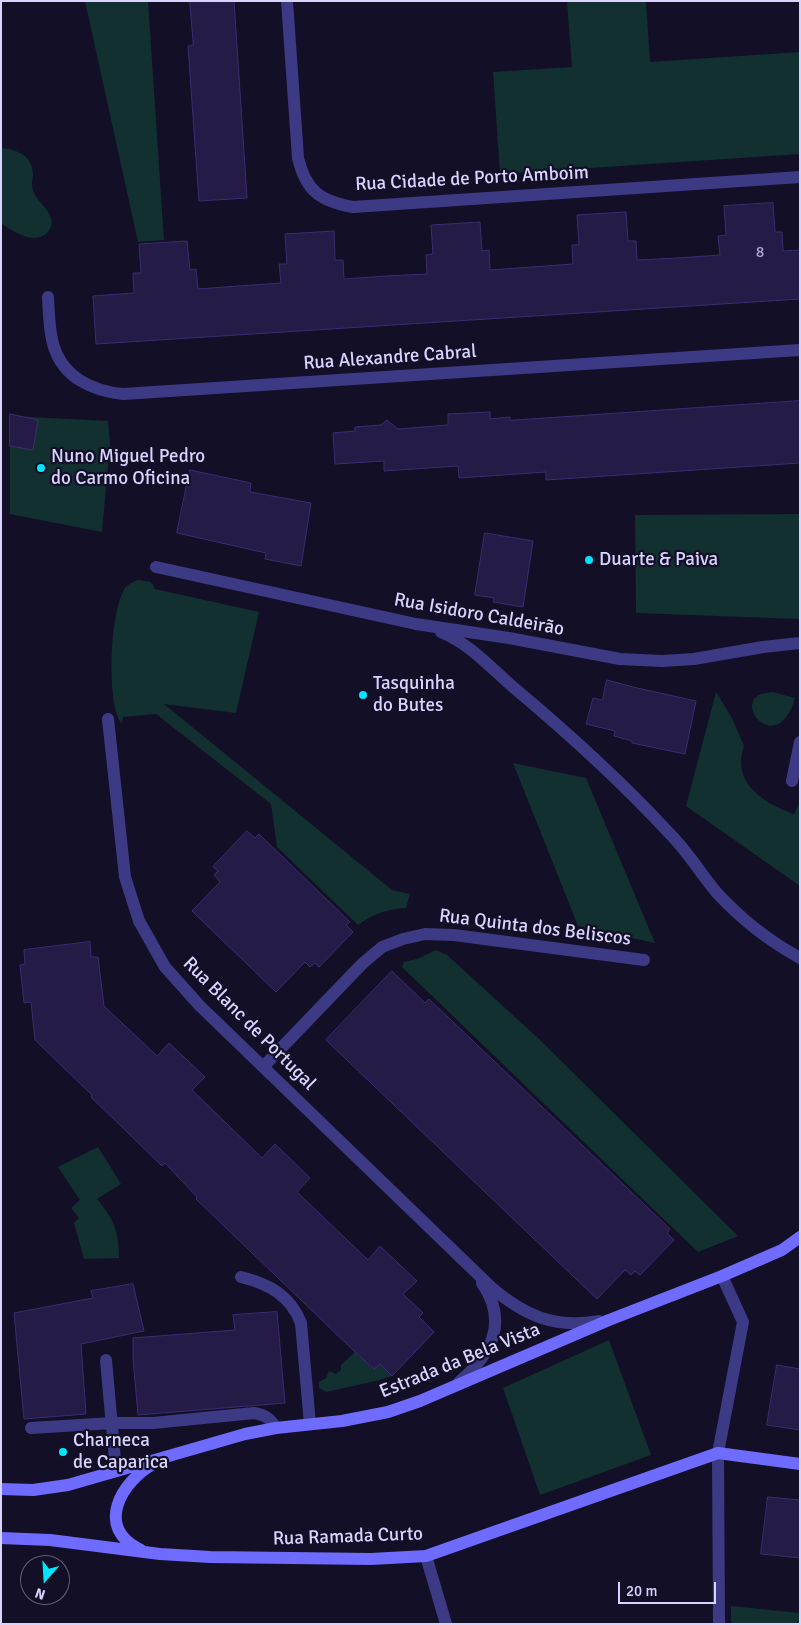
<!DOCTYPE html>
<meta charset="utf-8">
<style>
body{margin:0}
#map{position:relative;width:801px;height:1625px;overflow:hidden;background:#130f26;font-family:Signika,sans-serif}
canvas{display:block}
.frame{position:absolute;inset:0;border:2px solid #d9d4ff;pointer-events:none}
.north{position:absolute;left:20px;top:1555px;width:50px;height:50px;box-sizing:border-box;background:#130f26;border:1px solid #625e7d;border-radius:50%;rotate:199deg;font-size:14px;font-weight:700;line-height:20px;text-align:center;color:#d9d4ff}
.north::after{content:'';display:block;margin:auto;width:18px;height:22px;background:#00e5ff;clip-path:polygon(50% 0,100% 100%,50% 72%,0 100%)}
.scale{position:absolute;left:618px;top:1582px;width:98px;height:22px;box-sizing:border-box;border:2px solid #d9d4ff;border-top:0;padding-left:6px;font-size:15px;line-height:18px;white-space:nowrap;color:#d9d4ff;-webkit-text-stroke:4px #130f26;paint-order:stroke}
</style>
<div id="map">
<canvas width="801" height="1625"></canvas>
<div class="frame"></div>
<div class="north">N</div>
<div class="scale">20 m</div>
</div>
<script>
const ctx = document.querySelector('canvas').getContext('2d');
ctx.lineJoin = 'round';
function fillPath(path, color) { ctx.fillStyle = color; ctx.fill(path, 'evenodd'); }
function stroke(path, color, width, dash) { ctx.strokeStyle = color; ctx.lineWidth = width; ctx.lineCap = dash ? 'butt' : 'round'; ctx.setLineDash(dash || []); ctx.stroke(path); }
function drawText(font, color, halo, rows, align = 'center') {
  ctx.font = font + ' Signika,sans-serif'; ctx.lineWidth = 4.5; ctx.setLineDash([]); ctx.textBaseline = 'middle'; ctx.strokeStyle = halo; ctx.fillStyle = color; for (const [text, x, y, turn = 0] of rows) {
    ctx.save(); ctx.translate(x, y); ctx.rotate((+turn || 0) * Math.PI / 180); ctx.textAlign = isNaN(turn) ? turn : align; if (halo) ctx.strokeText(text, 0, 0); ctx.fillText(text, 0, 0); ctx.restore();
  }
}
fillPath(new Path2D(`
 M85,1H148L164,240L138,242Z
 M567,1H646L650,62L800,52V154L500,174L493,72L572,67Z
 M1,148C17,149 33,156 33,175C32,182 31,186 34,193C39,203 49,209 51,219C53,224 50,230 47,233C34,245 13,232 1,223Z
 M10,416L108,421L110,444L102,532L10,514Z
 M800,514V619L636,613L635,515Z
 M138,580L151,582L155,589L259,612L236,713L164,704L392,890L410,894L406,908C387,909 373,914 358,925L277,847L271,804L156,714L123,717L122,723H121C106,701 110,610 125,588C128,584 133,582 138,580Z
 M716,692L732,718L744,746C731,783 764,803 794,814L800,802V886L686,806Z
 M772,692L795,698C778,757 733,705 761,694C764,693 769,693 772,692Z
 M513,763L586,778L655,943L578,926Z
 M436,950L447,955L538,1038L738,1236L698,1252L672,1227L402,967L404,962L417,959Z
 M98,1147L121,1184L97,1199C114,1220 119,1231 119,1258L84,1259L74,1223L79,1218L71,1208L80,1200L58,1167Z
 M609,1340L651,1455L540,1495L503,1388Z
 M355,1352L373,1369L379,1364L392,1376L376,1381L326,1392L319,1388V1382L326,1378L329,1371L336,1374L341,1370V1365Z
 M731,1606L800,1613V1624H731Z`), '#12302f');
const building = new Path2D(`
 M190,1H234L247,198L199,201L188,46L193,45Z
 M773,203L775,232H782L783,251L800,250V299L96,344L93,296L134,293L133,273H141L139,244L187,241L190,270L196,269L198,289L239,286L281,283L279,264H287L285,234L334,231L335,260H343L344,279L386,276L427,274L426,255L433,254L431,225L480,222L482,251L489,250L490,270L532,267L573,264L572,245H579L577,215L626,212L628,241H636L637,260L678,258L720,255L718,236L726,235L724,206Z
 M800,401V463L546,480V472L459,478L458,466L384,471V461L335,464L333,433L355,431V427L381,425L387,420L398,429L448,425V414L490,412V419L510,417V420Z
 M10,414L38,420L33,450L10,446Z
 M190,470L251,483L250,492L311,503L301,566L265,559L266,553L177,533Z
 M485,533L533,541L523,607L493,602L494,598L475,595Z
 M607,680L633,687L696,701L685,754L632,743V741L614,736L615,731L586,724L593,698L602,700Z
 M247,831L255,838L259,834L350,922L346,925L353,932L319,967L315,963L310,967L305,962L276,992L192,911L220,882L214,875L218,871L213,867Z
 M90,942L91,957H98L104,1006L157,1056L169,1043L205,1077L192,1090L262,1158L275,1144L310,1178L297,1192L368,1260L380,1246L417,1281L403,1294L423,1313L419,1317L434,1332L392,1376L380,1364L374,1369L355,1352L196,1199L197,1197L165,1163L162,1166L91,1097L92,1095L35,1040L31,1002L24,1003L20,965L25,964L24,950Z
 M392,971L425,1003L429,999L670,1229L667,1233L674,1240L640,1275L635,1271L631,1275L625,1270L597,1299L326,1040Z
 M133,1284L144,1331L81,1344L86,1414L24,1419L14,1313L93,1298L91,1291Z
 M277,1312L285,1403L138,1415L133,1358V1338L235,1330L233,1315Z
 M777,1365L800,1369V1430L767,1425Z
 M768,1497L800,1500V1558L761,1554Z`);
fillPath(building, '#241b47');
stroke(building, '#3b2d73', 1);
stroke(new Path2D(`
 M792,781L800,742
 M241,1277C269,1284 290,1295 301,1323L310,1424
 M106,1360L116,1471
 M31,1428L112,1423H153L254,1413C265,1415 270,1418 276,1428`), '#3d3a85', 12);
stroke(new Path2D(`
 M287,1L298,158C306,191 320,201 353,207L800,177
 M48,297C49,314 49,332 54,347C64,378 93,391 123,394L800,350
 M156,567L416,624L509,638L620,659L662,661L694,659L763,647L800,643
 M441,632C470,644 490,667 513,687C568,733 621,781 670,834C688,852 701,874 717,893C741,919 769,941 800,958
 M108,719L125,877L139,921L165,967L200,1006L491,1287C525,1316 555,1329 599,1321
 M264,1066L362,964L382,947L403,939L425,934L454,935L644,960
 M459,1382C491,1355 509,1322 482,1283
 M426,1556L446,1624
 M719,1624L718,1453L743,1322L722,1276`), '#3d3a85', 12);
stroke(new Path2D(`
 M1,1489L33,1490L68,1485L245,1434L276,1428L342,1421L388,1412L420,1401L609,1320L722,1276L782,1250L800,1237
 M1,1538L50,1540L160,1554L210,1557L371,1559L426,1556L718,1453L800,1464
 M141,1550C94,1528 121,1481 155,1463`), '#6f6bff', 12);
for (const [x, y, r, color] of [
 [41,468,5,"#00e5ff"],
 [589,560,5,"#00e5ff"],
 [363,695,5,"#00e5ff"],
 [63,1452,5,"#00e5ff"]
]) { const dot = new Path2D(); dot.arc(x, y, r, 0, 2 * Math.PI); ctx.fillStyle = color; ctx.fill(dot); stroke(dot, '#130f26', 2); }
drawText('16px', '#aca6d1', null, [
 ["8",760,253]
]);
drawText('19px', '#d9d4ff', '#130f26', [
 ["Rua Cidade de Porto Amboim",472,179,-3],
 ["Rua Alexandre Cabral",390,358,-4],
 ["Rua Isidoro Caldeirão",479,615,10],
 ["Rua Quinta dos Beliscos",535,928,7],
 ["Rua Blanc de Portugal",249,1024,45],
 ["Estrada da Bela Vista",460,1361,-22],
 ["Rua Ramada Curto",348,1537,-2]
]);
drawText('19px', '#d9d4ff', '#130f26', [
 ["Nuno Miguel Pedro",51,457],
 ["do Carmo Oficina",51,479],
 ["Duarte & Paiva",599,560],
 ["Tasquinha",373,684],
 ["do Butes",373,706],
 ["Charneca",73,1441],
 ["de Caparica",73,1463]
], 'left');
</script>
